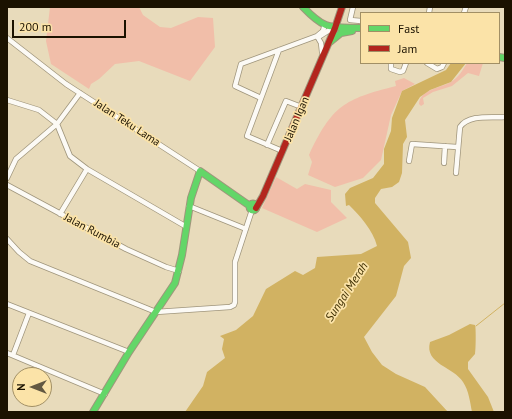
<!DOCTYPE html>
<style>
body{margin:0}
#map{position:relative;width:512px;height:419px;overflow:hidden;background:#e8dbbb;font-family:"PT Sans",sans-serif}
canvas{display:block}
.frame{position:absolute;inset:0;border:8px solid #1b1200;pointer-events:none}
.legend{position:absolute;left:360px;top:12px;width:140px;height:52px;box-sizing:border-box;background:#fbe3a8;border:1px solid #a18f65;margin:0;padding:5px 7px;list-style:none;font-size:12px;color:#1b1200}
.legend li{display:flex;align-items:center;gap:8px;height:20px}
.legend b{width:20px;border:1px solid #a18f65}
.north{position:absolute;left:12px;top:367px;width:40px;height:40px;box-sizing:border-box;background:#fbe3a8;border:1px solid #a18f65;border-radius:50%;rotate:270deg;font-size:11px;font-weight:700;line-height:16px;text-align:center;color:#1b1200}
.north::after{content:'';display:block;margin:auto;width:14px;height:18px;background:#635841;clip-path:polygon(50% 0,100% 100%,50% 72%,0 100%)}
.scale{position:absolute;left:12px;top:20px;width:114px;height:18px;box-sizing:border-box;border:2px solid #1b1200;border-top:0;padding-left:5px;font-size:12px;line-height:14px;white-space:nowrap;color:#1b1200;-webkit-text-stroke:3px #fbe3a8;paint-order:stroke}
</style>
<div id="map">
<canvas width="512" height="419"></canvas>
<div class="frame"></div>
<ul class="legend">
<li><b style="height:5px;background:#63d668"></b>Fast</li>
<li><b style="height:5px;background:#b3261e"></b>Jam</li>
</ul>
<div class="north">N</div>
<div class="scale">200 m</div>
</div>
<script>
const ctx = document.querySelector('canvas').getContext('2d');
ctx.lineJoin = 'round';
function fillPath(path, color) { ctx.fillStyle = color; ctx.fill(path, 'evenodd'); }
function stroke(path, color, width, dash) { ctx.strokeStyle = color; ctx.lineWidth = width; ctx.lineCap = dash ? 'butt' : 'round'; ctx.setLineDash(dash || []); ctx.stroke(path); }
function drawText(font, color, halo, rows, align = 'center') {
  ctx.font = font + ' "PT Sans",sans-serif'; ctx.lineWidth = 3.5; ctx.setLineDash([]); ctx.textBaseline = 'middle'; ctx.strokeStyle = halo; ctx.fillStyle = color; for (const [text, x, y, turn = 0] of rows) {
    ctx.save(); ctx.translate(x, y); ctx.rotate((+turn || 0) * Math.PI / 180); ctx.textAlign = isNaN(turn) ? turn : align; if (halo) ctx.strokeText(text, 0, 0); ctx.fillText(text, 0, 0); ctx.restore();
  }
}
fillPath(new Path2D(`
 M50,7H139L143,15L160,27L171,28L198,17L213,18L215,47L190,81L139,61L115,64L99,79L91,84L89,89L51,64L46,41Z
 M467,63H483L479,76L468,73L452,86L433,92L423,98L424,104L421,106L419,104C420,89 441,88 451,82C458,78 463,70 467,63Z
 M404,78L415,84L402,91L391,115L381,160L363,178L335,187L308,175L312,162L309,155C332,106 344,99 396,86L395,81Z
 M276,177L297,189L305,184L331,190V202L347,218L317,232L262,208Z`), '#f1bea9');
fillPath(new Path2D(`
 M451,63H466L451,82L430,90L420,97L405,120L407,137L403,144L402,173L399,182L392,187L381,189L375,198V203L408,242L411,258L404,266L396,296L364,337L372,352L382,365L396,374L425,387L448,412H185L203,386L207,372L225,358L222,349L224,339L220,336L236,330L253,316L266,289L295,271L303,275L315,268L317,257L361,254L377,246C373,230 360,216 349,205L346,206L345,194L350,188L373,178L384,164V149L391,131L392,118L402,91L446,70Z
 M470,324L475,325C476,326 476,349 475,354L468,362V369L488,397L494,412H472C470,402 469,391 463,382C454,367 424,364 430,342L449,335Z`), '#d1b262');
stroke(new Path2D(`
 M476,326L505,303`), '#d1b262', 1);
const street = new Path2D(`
 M353,7L350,20L361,21
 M429,13L430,7
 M464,13L466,7
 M317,36L321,43L322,52
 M320,36L331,29
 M7,38L66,84L200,171
 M279,50L247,136L280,150
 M391,63V69L400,72L403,71L406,63
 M427,63L437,69L442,67L444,63
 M80,93L57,124L70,156L87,169L185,226
 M261,98L235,86L241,64L317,36L323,31L324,27
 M7,100L39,110L57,124L16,159L7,178
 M267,145L286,101L299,106
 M409,161L412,144L457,147
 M444,163L445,146
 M456,173L460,127C469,114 491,118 505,117
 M7,185L126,249L166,267L179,271
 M189,206L246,229
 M60,214L87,169
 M7,239L19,252L30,261L156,312L230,307L234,305L235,302V262L252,210
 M7,304L129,352
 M7,353L105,394
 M13,355L29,313`);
const fast = new Path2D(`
 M303,7C326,31 330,27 361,28
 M330,42L341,33L352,31
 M499,57L505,58
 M249.5 207a3.5 3.5 0 1 1 7 0a3.5 3.5 0 1 1-7 0Z
 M93,412L129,352L175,283L182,255L191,198L200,171L250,206`);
const jam = new Path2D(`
 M256,208L263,196L335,28L342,7`);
stroke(street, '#9f957c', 6);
stroke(fast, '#9f957c', 8);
stroke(jam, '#9f957c', 8);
stroke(street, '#fcfaf5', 4.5);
stroke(fast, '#63d668', 6);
stroke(jam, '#b3261e', 6);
drawText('11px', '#1b1200', '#fbe3a8', [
 ["Jalan Igan",297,119,-67],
 ["Jalan Teku Lama",127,123,33],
 ["Jalan Rumbia",92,231,28]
]);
drawText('italic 12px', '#3d2e01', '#fbe3a8', [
 ["Sungai Merah",347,292,-57]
]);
</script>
